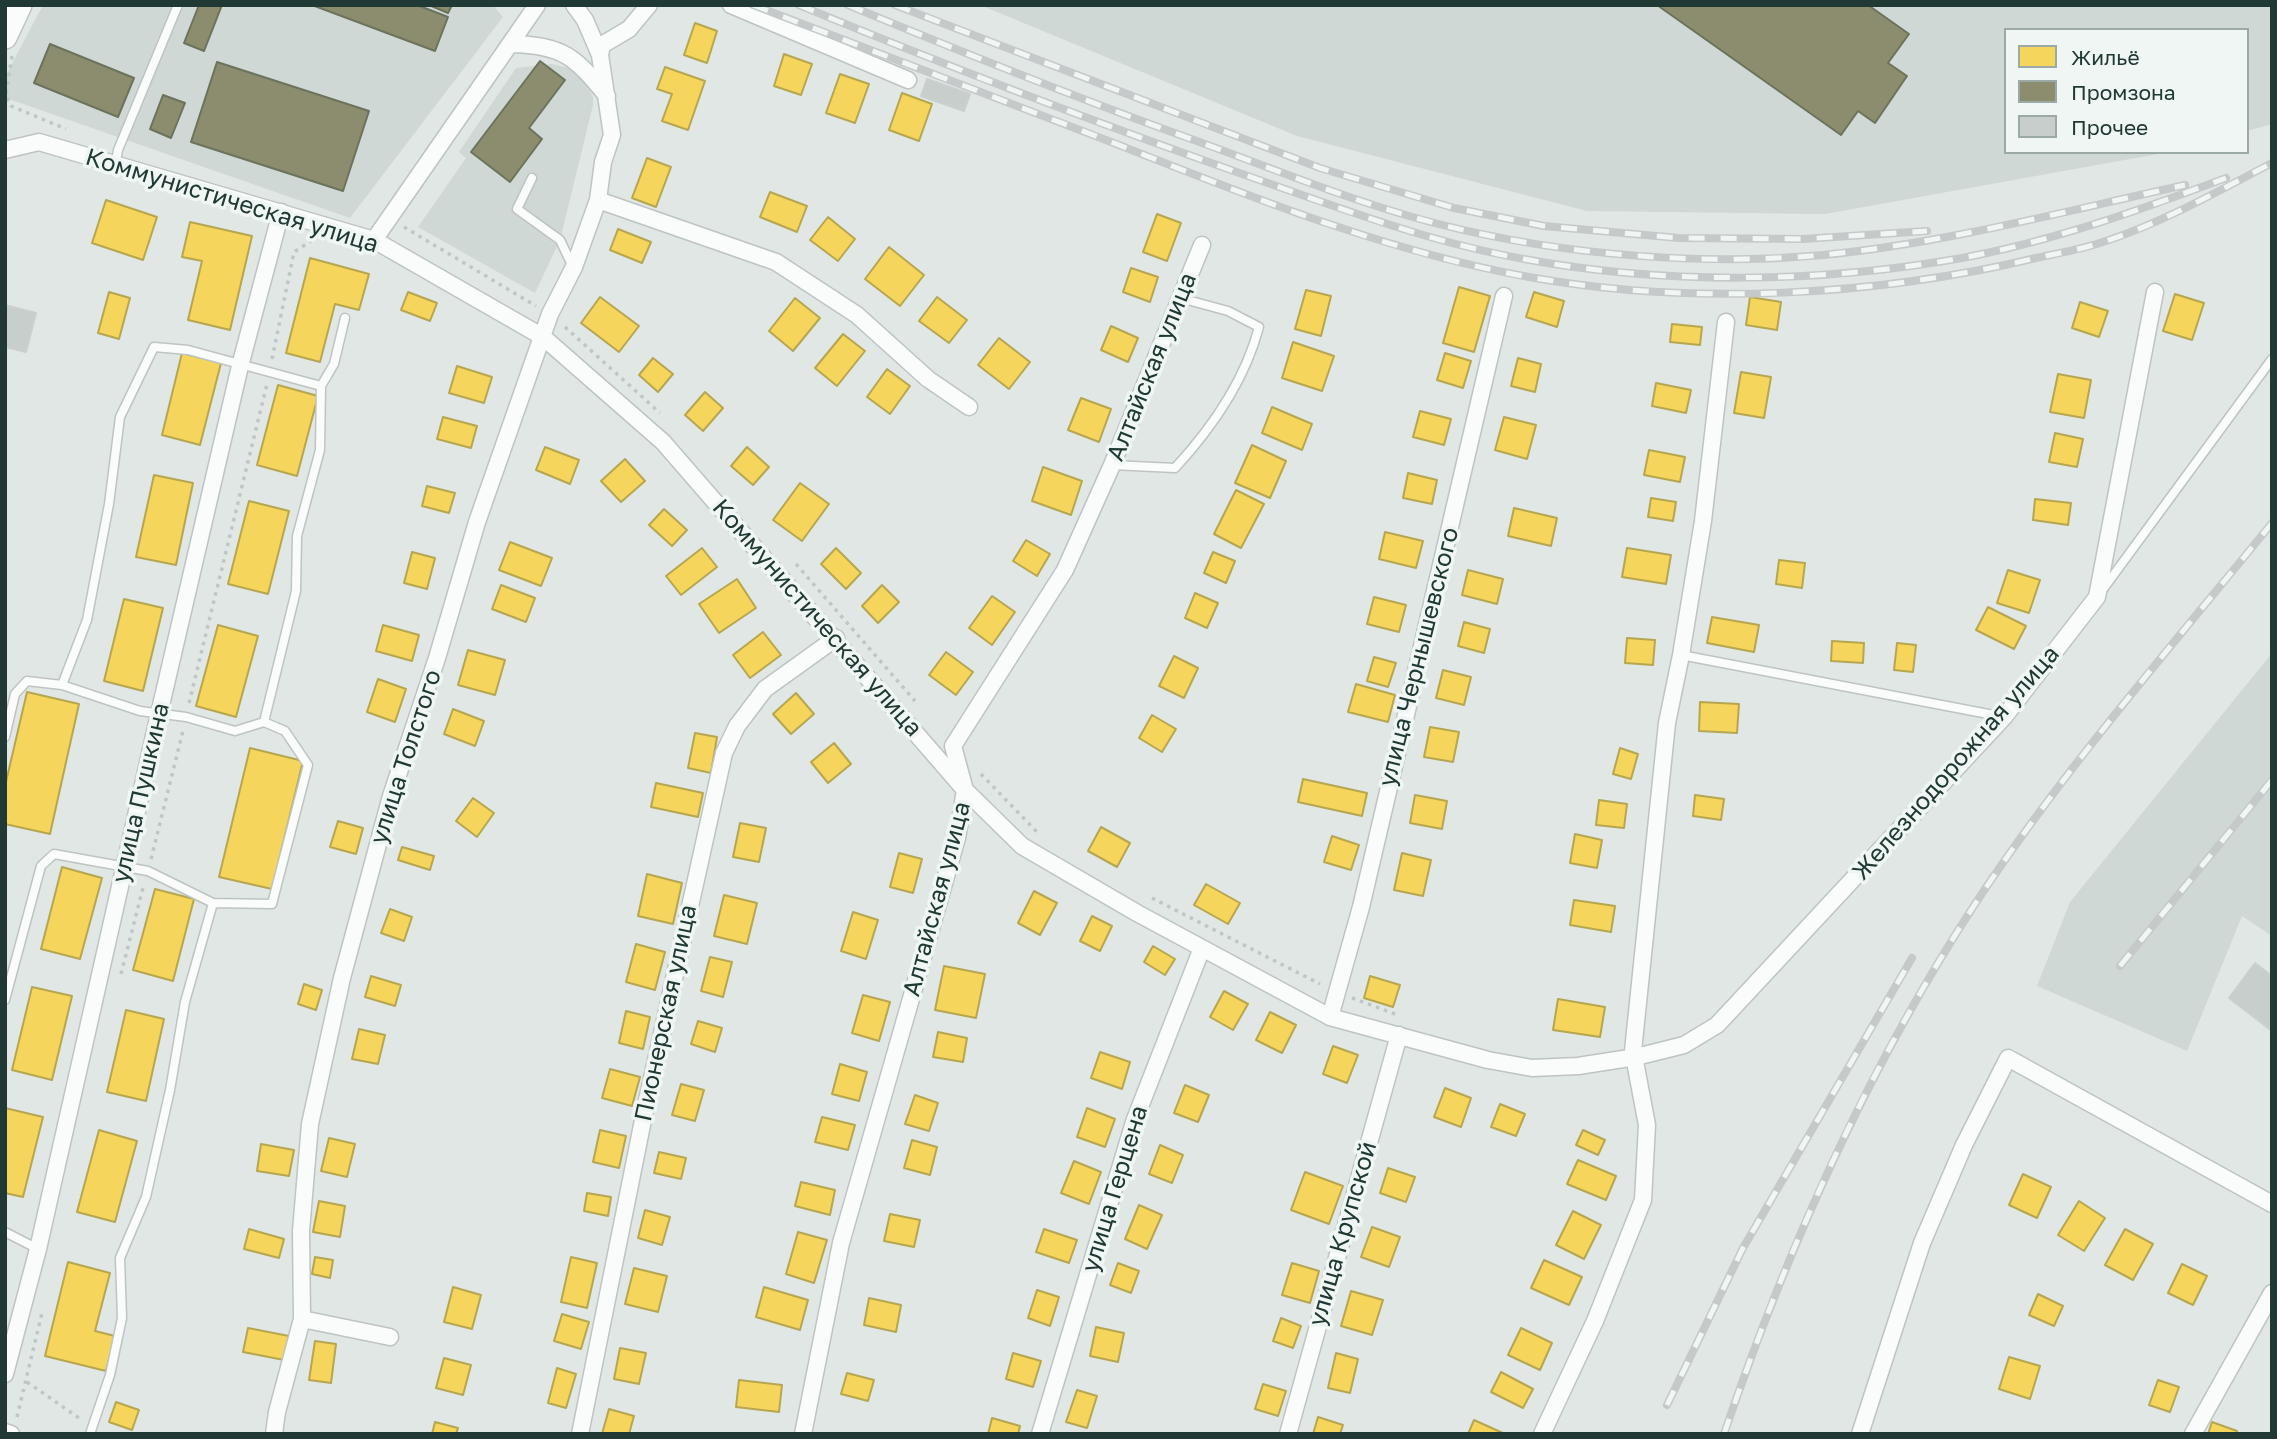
<!DOCTYPE html>
<meta charset="utf-8">
<style>
body{margin:0}
#map{position:relative;width:2277px;height:1439px;overflow:hidden;background:#e1e7e4;font-family:"Golos Text",sans-serif}
canvas{display:block}
.frame{position:absolute;inset:0;border:7px solid #203934;pointer-events:none}
.legend{position:absolute;left:2004px;top:28px;width:245px;height:126px;box-sizing:border-box;background:#eff6f3;border:2px solid #9caaa7;margin:0;padding:9px 12px;list-style:none;font-size:21px;color:#203934}
.legend li{display:flex;align-items:center;gap:14px;height:35px}
.legend b{width:35px;border:2px solid #9caaa7}
</style>
<div id="map">
<canvas width="2277" height="1439"></canvas>
<div class="frame"></div>
<ul class="legend">
<li><b style="height:19px;background:#f6d55c"></b>Жильё</li>
<li><b style="height:19px;background:#8c8c6e"></b>Промзона</li>
<li><b style="height:19px;background:#c8cecc"></b>Прочее</li>
</ul>
</div>
<script>
const ctx = document.querySelector('canvas').getContext('2d');
ctx.lineJoin = 'round';
function fillPath(path, color) { ctx.fillStyle = color; ctx.fill(path, 'evenodd'); }
function stroke(path, color, width, dash) { ctx.strokeStyle = color; ctx.lineWidth = width; ctx.lineCap = dash ? 'butt' : 'round'; ctx.setLineDash(dash || []); ctx.stroke(path); }
function drawText(font, color, halo, rows, align = 'center') {
  ctx.font = font + ' "Golos Text",sans-serif'; ctx.lineWidth = 7; ctx.setLineDash([]); ctx.textBaseline = 'middle'; ctx.strokeStyle = halo; ctx.fillStyle = color; for (const [text, x, y, turn = 0] of rows) {
    ctx.save(); ctx.translate(x, y); ctx.rotate((+turn || 0) * Math.PI / 180); ctx.textAlign = isNaN(turn) ? turn : align; if (halo) ctx.strokeText(text, 0, 0); ctx.fillText(text, 0, 0); ctx.restore();
  }
}
fillPath(new Path2D(`
 M43,5H493L503,17L350,218L6,98L7,73Z
 M980,5H2272V124L2247,131V30H2006V152H2169L1825,214L1587,211L1297,136Z
 M551,64L566,67L583,78L593,97V105L560,240L535,293L418,227L466,158L459,152L516,68Z
 M2272,653V936L2242,916L2187,1051L2037,986L2070,902Z`), '#cfd8d4');
const homes = new Path2D(`
 M695,23L717,31L707,63L684,55Z
 M784,54L812,64L801,95L774,86Z
 M665,67L705,81L688,130L662,121L672,94L657,89Z
 M840,74L869,84L855,123L826,113Z
 M902,93L932,104L919,141L889,130Z
 M647,158L671,167L656,207L632,198Z
 M770,192L807,206L797,232L760,217Z
 M106,200L157,217L143,260L92,243Z
 M1157,214L1181,223L1167,261L1143,252Z
 M828,217L855,239L838,261L810,240Z
 M190,222L252,236L230,330L188,320L202,261L182,257Z
 M618,229L651,242L642,263L610,250Z
 M889,247L924,275L900,306L865,279Z
 M310,258L369,274L359,310L335,304L320,362L286,353Z
 M1131,268L1158,277L1150,302L1123,292Z
 M1459,287L1490,296L1474,352L1443,343Z
 M1306,290L1331,296L1321,336L1295,329Z
 M109,292L130,298L119,339L98,333Z
 M408,292L437,303L430,321L401,310Z
 M1534,292L1564,301L1557,327L1526,317Z
 M2175,294L2204,303L2192,340L2163,331Z
 M600,297L639,326L619,352L581,323Z
 M937,297L967,320L949,343L919,321Z
 M1750,297L1781,302L1777,330L1746,325Z
 M795,298L820,318L793,351L769,331Z
 M2080,302L2108,311L2099,337L2072,328Z
 M1672,324L1702,327L1700,345L1670,342Z
 M1111,326L1138,338L1128,362L1101,350Z
 M843,334L865,351L837,386L815,368Z
 M999,338L1030,362L1009,389L978,365Z
 M1293,342L1334,356L1322,391L1282,378Z
 M182,353L221,363L200,445L162,435Z
 M1445,353L1471,361L1463,388L1437,380Z
 M653,358L673,374L658,392L639,375Z
 M1518,358L1541,364L1535,392L1511,386Z
 M457,366L492,377L484,403L449,393Z
 M887,369L910,386L890,414L867,397Z
 M1741,372L1771,377L1764,418L1734,413Z
 M2058,374L2091,380L2084,418L2050,412Z
 M1656,383L1691,390L1686,413L1652,406Z
 M278,385L318,396L297,476L257,465Z
 M705,392L723,408L703,431L685,415Z
 M1081,398L1111,409L1099,442L1068,430Z
 M1272,407L1312,424L1302,450L1262,433Z
 M1420,411L1451,419L1444,445L1413,437Z
 M443,417L477,426L471,448L437,439Z
 M1504,417L1536,425L1527,459L1495,450Z
 M2055,433L2083,439L2077,467L2049,462Z
 M1252,445L1286,461L1270,498L1235,483Z
 M545,447L579,460L570,484L536,470Z
 M747,447L769,467L753,485L731,466Z
 M1649,450L1685,457L1680,482L1644,475Z
 M625,459L645,481L621,502L601,481Z
 M1043,467L1082,481L1071,515L1032,501Z
 M1408,473L1437,480L1432,504L1403,498Z
 M154,475L193,483L176,565L136,557Z
 M800,483L829,504L802,541L773,520Z
 M427,486L455,493L449,513L422,506Z
 M1236,490L1264,504L1241,548L1214,534Z
 M1651,498L1676,502L1673,521L1648,517Z
 M2035,499L2071,503L2068,525L2033,520Z
 M249,501L289,511L268,594L228,584Z
 M1514,508L1557,518L1551,546L1508,536Z
 M664,509L687,530L672,546L649,525Z
 M1385,532L1423,541L1416,568L1379,559Z
 M1026,540L1050,554L1037,576L1013,561Z
 M510,542L552,558L541,586L499,570Z
 M702,548L717,567L681,595L666,576Z
 M836,548L861,573L846,589L821,564Z
 M1627,548L1671,555L1666,584L1622,577Z
 M412,552L435,558L427,589L404,583Z
 M1213,552L1235,561L1226,583L1204,573Z
 M1779,560L1805,563L1802,588L1776,584Z
 M1468,570L1503,579L1497,604L1462,595Z
 M2008,570L2040,580L2029,613L1997,603Z
 M737,579L756,608L719,633L699,604Z
 M501,585L535,598L526,622L492,609Z
 M882,585L899,602L878,623L862,606Z
 M1195,593L1218,603L1207,628L1185,618Z
 M992,596L1015,612L992,645L969,628Z
 M1374,597L1406,605L1399,632L1367,624Z
 M124,599L163,608L143,691L104,681Z
 M1988,607L2026,626L2014,649L1976,630Z
 M1712,617L1759,625L1754,652L1707,643Z
 M1464,622L1490,629L1484,653L1458,646Z
 M218,625L258,636L236,717L196,706Z
 M383,625L419,635L412,661L376,651Z
 M763,632L781,655L750,678L733,655Z
 M1627,638L1655,640L1653,665L1625,663Z
 M1832,641L1864,643L1863,663L1831,661Z
 M1897,643L1916,645L1913,672L1894,670Z
 M468,650L505,660L495,695L458,685Z
 M946,652L973,672L956,695L929,675Z
 M1174,656L1198,668L1184,698L1159,686Z
 M1374,657L1396,663L1388,687L1367,681Z
 M1443,670L1471,677L1464,705L1436,698Z
 M378,679L406,689L395,722L367,712Z
 M1356,684L1395,695L1388,722L1348,712Z
 M27,692L79,704L50,834L5,824V786Z
 M796,693L814,714L791,734L773,714Z
 M1700,702L1739,704L1737,733L1699,731Z
 M453,709L484,721L475,746L444,734Z
 M1152,715L1176,729L1162,752L1139,738Z
 M1430,727L1459,732L1453,762L1424,757Z
 M695,733L717,737L711,773L688,768Z
 M834,743L851,764L828,783L811,762Z
 M250,748L303,761L272,889L219,877Z
 M1620,748L1638,754L1631,779L1613,774Z
 M1303,779L1367,793L1362,816L1298,802Z
 M656,783L703,793L698,817L651,807Z
 M1415,795L1447,801L1442,829L1410,823Z
 M1695,795L1724,799L1721,820L1693,816Z
 M473,798L494,813L477,837L456,821Z
 M1599,800L1627,804L1624,828L1596,825Z
 M338,821L363,828L356,854L330,847Z
 M740,823L766,828L759,862L733,857Z
 M1101,827L1130,843L1117,867L1088,851Z
 M1575,834L1602,840L1597,868L1570,863Z
 M1332,836L1359,845L1351,870L1324,862Z
 M402,847L434,856L430,870L398,860Z
 M899,853L922,859L913,893L890,887Z
 M1402,853L1431,860L1423,896L1394,890Z
 M62,867L102,878L80,959L41,949Z
 M647,874L682,883L673,924L638,916Z
 M1206,884L1240,903L1228,924L1194,905Z
 M155,889L194,899L173,981L133,970Z
 M1034,891L1057,903L1040,935L1018,923Z
 M724,895L757,903L747,944L714,936Z
 M1574,900L1615,906L1611,932L1570,925Z
 M390,909L412,917L404,941L381,933Z
 M853,912L878,920L866,959L841,951Z
 M1092,916L1112,926L1100,951L1080,941Z
 M636,944L665,952L655,990L626,982Z
 M1153,946L1175,959L1165,975L1144,962Z
 M710,957L732,962L723,997L701,991Z
 M944,966L985,974L976,1018L935,1010Z
 M371,976L401,985L395,1006L365,997Z
 M1370,976L1400,985L1393,1007L1364,998Z
 M304,984L322,990L316,1010L298,1004Z
 M32,987L72,996L52,1080L12,1070Z
 M1224,991L1248,1004L1233,1030L1210,1017Z
 M863,995L890,1002L879,1041L852,1033Z
 M1558,999L1605,1007L1600,1037L1553,1030Z
 M126,1010L164,1019L146,1101L107,1092Z
 M626,1011L650,1017L643,1049L619,1043Z
 M1270,1012L1296,1025L1282,1053L1256,1040Z
 M698,1021L722,1028L715,1052L691,1044Z
 M359,1029L385,1035L378,1064L352,1059Z
 M938,1032L967,1038L963,1062L933,1057Z
 M1333,1046L1358,1055L1347,1083L1323,1074Z
 M1100,1052L1130,1062L1122,1089L1091,1078Z
 M840,1064L867,1072L859,1101L832,1094Z
 M610,1069L640,1077L632,1106L602,1098Z
 M681,1084L704,1090L695,1121L672,1115Z
 M1185,1085L1209,1095L1198,1122L1174,1113Z
 M1445,1088L1471,1098L1461,1127L1434,1117Z
 M915,1095L938,1103L929,1131L905,1124Z
 M1500,1104L1525,1114L1516,1136L1491,1127Z
 M5,1108L43,1117L23,1197L5,1193Z
 M1087,1108L1115,1119L1105,1147L1077,1137Z
 M822,1117L855,1125L848,1150L815,1142Z
 M99,1130L137,1141L115,1222L77,1212Z
 M600,1130L626,1136L619,1168L593,1162Z
 M1583,1130L1605,1140L1598,1155L1576,1145Z
 M329,1138L355,1144L347,1177L321,1171Z
 M912,1140L937,1147L930,1175L904,1168Z
 M261,1144L294,1150L289,1176L257,1171Z
 M1160,1145L1183,1155L1172,1183L1149,1174Z
 M659,1152L686,1158L681,1179L654,1173Z
 M1578,1160L1616,1176L1606,1200L1567,1184Z
 M1074,1161L1101,1172L1089,1204L1061,1193Z
 M1388,1168L1415,1177L1406,1202L1380,1193Z
 M1305,1172L1343,1186L1329,1224L1291,1210Z
 M2023,1174L2051,1187L2037,1218L2009,1205Z
 M801,1182L835,1190L830,1215L795,1206Z
 M587,1193L611,1197L608,1216L584,1211Z
 M319,1201L345,1206L340,1237L313,1232Z
 M2079,1201L2105,1218L2084,1251L2058,1235Z
 M1139,1205L1162,1215L1147,1249L1125,1239Z
 M645,1210L670,1217L662,1245L638,1238Z
 M1573,1211L1601,1225L1584,1259L1556,1245Z
 M890,1214L920,1220L914,1247L884,1241Z
 M1372,1227L1400,1237L1389,1267L1361,1257Z
 M249,1229L284,1239L279,1258L244,1249Z
 M1044,1229L1077,1240L1069,1263L1036,1252Z
 M2125,1229L2153,1244L2133,1280L2105,1265Z
 M798,1232L827,1240L814,1283L786,1274Z
 M315,1257L333,1260L330,1278L312,1274Z
 M571,1257L597,1263L587,1308L561,1302Z
 M1544,1260L1582,1277L1569,1305L1531,1288Z
 M68,1262L110,1273L95,1331L115,1336L106,1371L45,1356Z
 M1118,1263L1139,1271L1131,1293L1110,1285Z
 M1292,1263L1319,1271L1310,1303L1282,1295Z
 M2182,1264L2207,1276L2193,1305L2168,1293Z
 M634,1268L667,1276L658,1312L625,1304Z
 M453,1287L481,1295L472,1329L444,1322Z
 M764,1287L808,1300L800,1330L756,1317Z
 M1037,1290L1059,1297L1050,1326L1028,1318Z
 M1351,1291L1383,1300L1372,1335L1341,1326Z
 M2038,1294L2063,1306L2054,1326L2029,1315Z
 M869,1298L901,1305L896,1332L864,1325Z
 M562,1314L589,1322L581,1349L554,1341Z
 M1281,1318L1301,1326L1293,1348L1273,1341Z
 M1096,1327L1124,1333L1118,1362L1090,1356Z
 M248,1328L289,1336L284,1360L243,1352Z
 M1521,1328L1552,1343L1540,1370L1508,1355Z
 M315,1341L336,1344L331,1383L309,1380Z
 M620,1348L646,1353L639,1384L614,1379Z
 M1013,1353L1041,1361L1033,1387L1006,1379Z
 M1336,1353L1358,1359L1350,1393L1328,1388Z
 M2009,1357L2040,1366L2030,1399L1999,1389Z
 M444,1358L471,1365L463,1395L436,1388Z
 M557,1368L576,1374L566,1408L548,1403Z
 M1501,1372L1533,1389L1523,1408L1491,1392Z
 M847,1373L874,1380L868,1401L841,1394Z
 M739,1380L782,1385L779,1412L736,1407Z
 M2158,1380L2179,1387L2170,1412L2149,1405Z
 M1263,1384L1286,1391L1278,1416L1255,1409Z
 M1077,1390L1097,1396L1087,1428L1066,1422Z
 M116,1402L139,1410L132,1430L109,1422Z
 M609,1409L634,1416L629,1434H602Z
 M1318,1417L1343,1425L1340,1434H1313Z
 M992,1418L1020,1426L1018,1434H988Z
 M1474,1420L1505,1434H1468Z
 M435,1422L458,1428L456,1434H432Z
 M2212,1422L2237,1431L2236,1434H2208Z`);
fillPath(homes, '#f6d55c');
stroke(homes, '#b6a650', 2);
const industry = new Path2D(`
 M199,5H222L204,51L184,43Z
 M312,5H417L448,17L435,51Z
 M429,5H452L448,13Z
 M1657,5H1868L1909,34L1888,63L1907,76L1875,123L1858,111L1841,135Z
 M50,44L134,78L118,117L34,83Z
 M540,61L565,80L529,128L542,139L510,182L471,152Z
 M217,62L369,111L343,191L191,142Z
 M163,95L185,103L171,138L150,129Z`);
fillPath(industry, '#8c8c6e');
stroke(industry, '#6c735d', 2);
const building = new Path2D(`
 M927,79L970,94L964,111L921,96Z
 M5,305L36,313L26,352L5,347Z
 M2255,963L2272,976V1031L2229,998Z`);
fillPath(building, '#c8cecc');
stroke(building, '#cad0cd', 2);
const lane = new Path2D(`
 M115,166L118,150L178,5
 M532,178L517,209L560,240L572,265
 M321,386L334,364L345,318
 M1112,465L1175,468C1212,428 1245,380 1259,327L1228,311L1180,298
 M2101,592L2272,359
 M1681,655L2004,717
 M62,685L87,620L109,504L120,417L154,347L188,350L321,386L320,450L297,536L296,591L264,722
 M5,737L15,694L27,681L62,685L140,711L186,717L235,731L264,722L285,731L308,765L272,904L213,903L148,871L54,854L41,866L5,1000
 M5,1232L38,1249
 M90,1434L110,1375L122,1318L120,1258L146,1197L170,1090L185,1002L213,903`);
const street = new Path2D(`
 M731,5L908,80
 M510,44L537,5
 M600,55L602,45L629,29L649,5
 M5,150L39,142L374,240L543,337L663,442L965,790L1022,846L1137,913L1330,1017L1488,1060L1532,1068L1578,1066L1636,1057L1684,1045L1717,1025L2004,717L2097,597L2155,292
 M598,200L776,262L857,315L928,379L969,407
 M374,240L510,44C564,45 575,57 607,96
 M1330,1017L1361,907L1504,296
 M302,1319L390,1337
 M5,1374L38,1249L159,714L240,366L281,212
 M5,1432L11,1434
 M274,1434L277,1412L302,1319L301,1231L310,1124L342,978L391,796L437,658L477,522L550,314L574,267L598,200L603,162L612,135L600,55L585,20L574,5
 M580,1434L645,1110L724,753L737,726L765,689L836,638
 M803,1434L841,1243L957,838L965,790L953,746L1065,570L1112,465L1202,245
 M1040,1434L1134,1122L1202,948
 M1288,1434L1399,1035
 M1542,1434L1595,1321L1643,1200L1647,1125L1633,1051L1667,723L1681,655L1703,521L1726,322
 M1860,1434L1922,1243L1964,1145L2008,1058L2272,1204
 M2193,1434L2272,1293`);
const secondary = new Path2D(`
 M5,37L20,5`);
stroke(lane, '#bec4c1', 11);
stroke(street, '#bec4c1', 19);
stroke(secondary, '#bdc5c2', 26);
stroke(new Path2D(`
 M12,56L6,95L11,106L66,129
 M404,227L536,306
 M565,327L660,413
 M272,359L294,252L311,241
 M796,564L915,701
 M189,703L267,384
 M981,774L1037,832
 M151,859L183,731
 M1152,898L1320,984
 M121,974L144,884
 M1352,998L1395,1014
 M27,1382L79,1418
 M17,1417L42,1313`), '#bfc7c6', 3.5, [3.5, 5]);
stroke(lane, '#fafbfb', 8);
stroke(street, '#fafbfb', 16);
stroke(secondary, '#fafbfb', 23);
const rail = new Path2D(`
 M753,5C875,52 997,98 1119,145C1251,197 1388,252 1529,277C1690,306 1877,296 2036,258C2059,253 2083,249 2106,241C2164,222 2218,191 2272,163
 M799,5C946,66 1095,122 1245,175C1337,207 1428,242 1524,259C1665,285 1821,283 1962,258C2053,241 2140,210 2226,178
 M848,5C966,54 1085,101 1205,144C1273,169 1340,196 1409,216C1537,253 1690,267 1823,255C1946,243 2065,211 2185,185
 M895,5L1320,168L1454,208L1544,226L1679,238L1803,239L1927,231
 M2120,966L2272,780
 M1667,1405L1743,1248L1912,958
 M1724,1434C1788,1246 1868,1067 1977,901C2065,768 2171,647 2272,523`);
stroke(rail, '#c6c9c9', 8);
stroke(rail, '#eff6f3', 5, [16]);
drawText('24px', '#203934', '#eff6f3', [
 ["Коммунистическая улица",232,201,17],
 ["Алтайская улица",1152,367,-68],
 ["Коммунистическая улица",817,618,49],
 ["улица Чернышевского",1419,657,-76],
 ["улица Толстого",406,757,-72],
 ["Железнодорожная улица",1956,763,-49],
 ["улица Пушкина",141,793,-77],
 ["Алтайская улица",937,899,-75],
 ["Пионерская улица",666,1013,-78],
 ["улица Герцена",1115,1189,-73],
 ["улица Крупской",1343,1234,-74]
]);
</script>
